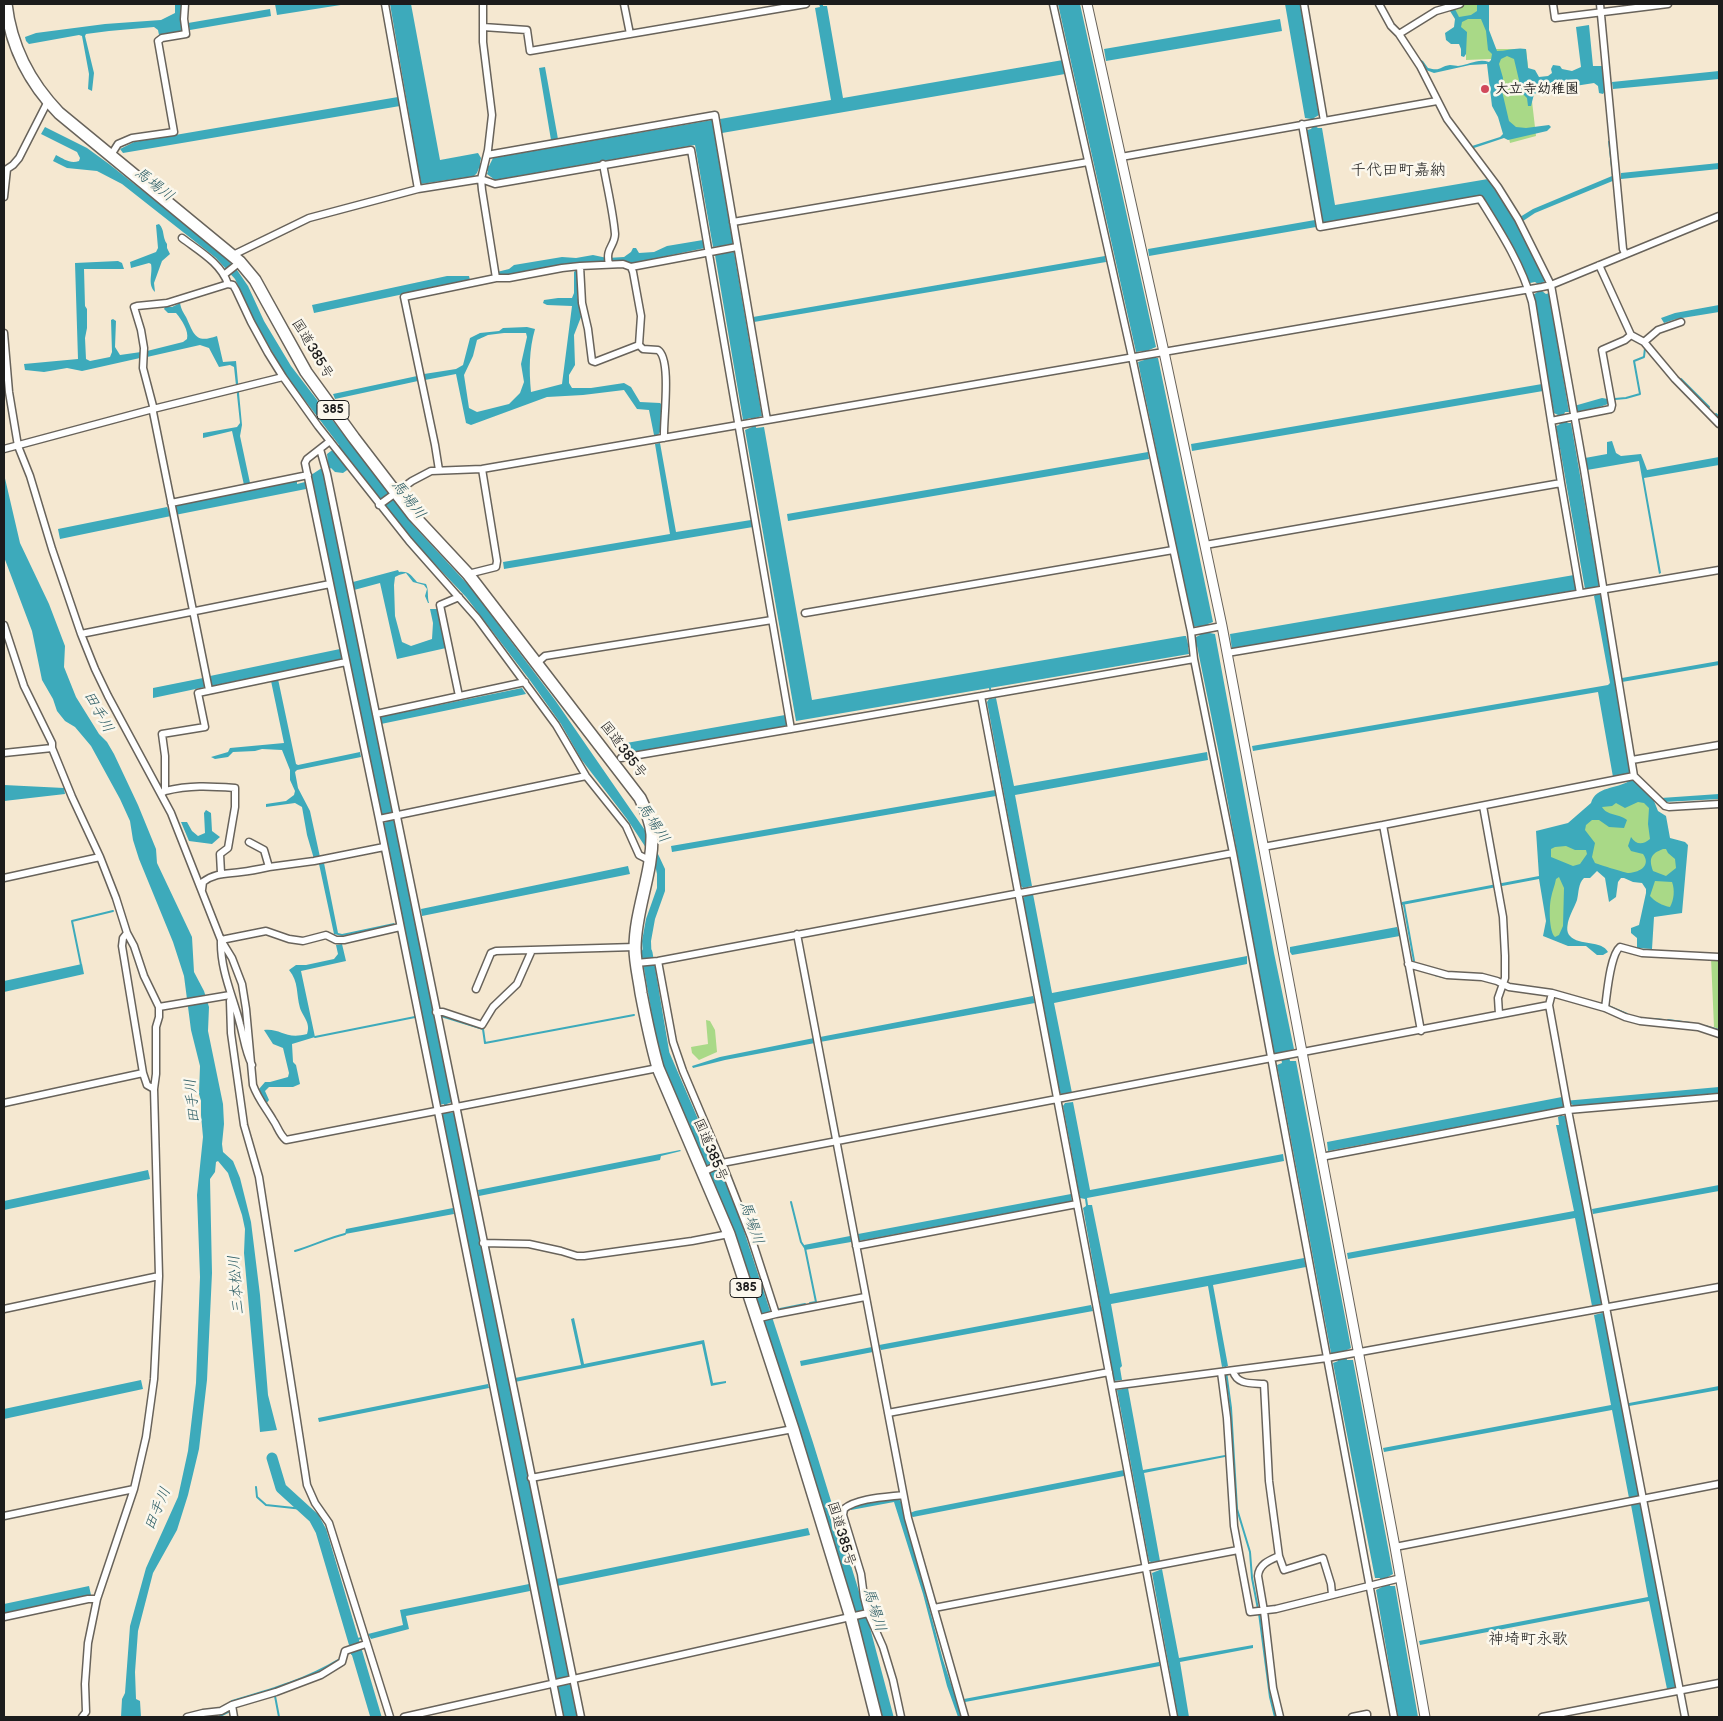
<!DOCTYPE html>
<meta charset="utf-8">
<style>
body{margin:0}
#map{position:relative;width:1723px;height:1721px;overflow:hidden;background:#f5e8d1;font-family:"Balsamiq Sans",sans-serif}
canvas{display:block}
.frame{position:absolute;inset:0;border:5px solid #1c1c1c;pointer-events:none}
</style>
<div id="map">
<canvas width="1723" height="1721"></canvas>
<div class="frame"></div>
</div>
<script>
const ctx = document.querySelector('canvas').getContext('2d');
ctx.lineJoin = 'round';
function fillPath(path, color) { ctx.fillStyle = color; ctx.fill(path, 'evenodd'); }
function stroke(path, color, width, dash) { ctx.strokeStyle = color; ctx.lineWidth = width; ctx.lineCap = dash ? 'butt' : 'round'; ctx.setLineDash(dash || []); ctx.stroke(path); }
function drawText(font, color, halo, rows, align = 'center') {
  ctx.font = font + ' "Balsamiq Sans","Klee One",sans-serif'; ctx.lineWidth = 5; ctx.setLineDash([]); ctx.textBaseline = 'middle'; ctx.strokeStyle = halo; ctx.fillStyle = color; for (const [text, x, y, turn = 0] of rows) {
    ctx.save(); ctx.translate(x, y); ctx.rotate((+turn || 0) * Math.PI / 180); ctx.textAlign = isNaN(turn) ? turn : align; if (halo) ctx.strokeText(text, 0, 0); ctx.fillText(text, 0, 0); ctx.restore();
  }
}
fillPath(new Path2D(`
 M1452,4H1484L1489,49H1526L1536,136L1510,143L1491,59L1466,60V33L1457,29Z
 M1632,790L1652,805L1663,842L1684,848L1677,908L1646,914L1649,880L1591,867L1572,875L1566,941L1548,936L1542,836L1569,833L1604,797Z
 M1711,958L1719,959V1029L1714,1027Z
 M706,1020L710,1021L715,1030L717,1052L699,1060L692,1053L691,1047L708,1044Z`), '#a9d987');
fillPath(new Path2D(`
 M175,4H181L182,31L159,35L158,30L154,27L109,31L86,34L85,36L94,73L92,91L88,89L89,74L82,36L79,35L29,44L26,41L25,37L36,33L105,24L161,20L175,13Z
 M275,4H347L277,15Z
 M390,4H411L440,160L478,153L481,158L480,163L489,166L493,158L712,120L733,244L725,245L727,253L734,252L762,416L755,418L756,428L764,427L812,700L1184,636H1186L1188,644L1195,643L1196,637L1200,635L1199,626L1193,627L1138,362L1144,360L1142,351L1136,352L1058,4H1080L1156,347L1149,350L1151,358H1158L1213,622L1208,624L1210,633L1215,634L1274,953L1294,1049L1288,1052L1290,1061H1296L1351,1348L1345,1351L1347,1360H1353L1393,1574L1388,1577L1390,1586H1395L1418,1717H1398L1376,1590L1382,1587L1380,1578H1375L1333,1363L1338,1361L1337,1353H1331L1277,1065L1282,1063L1280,1053H1274L1219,754L1197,646L1188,647L1189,654L796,721L745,430L752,427L751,418L743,420L715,255L722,254L721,246L713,247L695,145L495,180L487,174L488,171L479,168L477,173L474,176L421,184Z
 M819,4H823V6H827L843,98L1063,60L1065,74L722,133L720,119L831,100L815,8L820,7Z
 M1285,4H1300L1319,115L1314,118L1315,126L1318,128H1322L1335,205L1488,179L1516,222L1546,280L1541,284L1542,291L1546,294L1549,293L1569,412H1565C1563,416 1564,420 1568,423H1571L1599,585L1598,588L1601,595L1631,774L1613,777L1598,692L1253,751L1252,746L1608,685L1610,683L1594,596L1596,594L1595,588L1585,589L1556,426L1559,425L1561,421L1560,416L1554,413L1533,295L1539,291L1538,284L1535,282L1530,283L1508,237L1481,196L1323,223L1307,130L1311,129L1313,126L1311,119L1305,118Z
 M1477,4H1489V30L1497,51C1507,51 1516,47 1526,49L1528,68L1535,70L1539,77L1548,76L1552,73L1551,69L1553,65L1560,66L1562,69L1572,71L1581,67L1576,27L1589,25L1593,66H1603L1606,89L1603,94L1599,93L1598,86L1594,83L1575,86L1562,83L1553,86V91L1548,95L1539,92L1534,94L1531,106H1528L1527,98L1522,93L1514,59L1507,56L1501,59L1499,64L1503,78L1502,91L1509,121L1516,127L1526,128L1549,125L1551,127L1547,131L1508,140L1504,138L1474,148L1472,146L1500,137L1503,134L1498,117L1492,106L1487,64L1470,65L1434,73L1426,70L1419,59L1423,61L1428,68C1441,72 1440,66 1450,65C1453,65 1456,66 1458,66C1469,65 1478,58 1489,62L1491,60L1492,54L1488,50L1486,31L1481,19H1468L1462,22L1461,27L1467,32L1466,54L1464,57L1461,56V49L1459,44H1451L1446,40L1445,33L1454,27L1455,19L1450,11L1455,9L1459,17L1471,15L1477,11Z
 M270,9L271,16L190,30L188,23Z
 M1280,19L1282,31L1106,61L1104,49Z
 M545,67L558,139L551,140L539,68Z
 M1719,71V79L1613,89L1612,82Z
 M398,97L400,106L123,153L120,149L134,142Z
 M45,127L87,148L109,164L219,251L237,270L248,286L264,321L291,366L413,525L471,588L555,700L651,839L665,869V891L655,919L651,941L652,968H644L642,941L646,919L657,888V874L654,860L627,819L581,759L561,724L529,679L466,597L412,540L354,465L343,473L335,472L331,468L323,474L394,812L389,813L390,821L395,820L452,1102L447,1104L450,1113L454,1112L569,1676L565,1678L566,1685L571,1684L578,1717H564L557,1687L562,1685L561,1678L556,1679L441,1115L445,1113L444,1104L439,1105L382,823L387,822L385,814L380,815L311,475L328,464L327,454L339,445L287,377L255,322L235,279L216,258L122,184L97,171L67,168L53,161L56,155C64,159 70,164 79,161L80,158L77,152L41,134Z
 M1608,141H1611L1615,180L1535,213L1523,221L1520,217L1533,209L1612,176Z
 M1719,163V169L1621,179V173Z
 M1315,220L1316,227L1149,256L1148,249Z
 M159,224C165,230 162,237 167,244V248L170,254L162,261L154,283L155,292C147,284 153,274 151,264L149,263L131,268L130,262L156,252L158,248L156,225Z
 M703,240L705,248L629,264L623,262H593L563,264L509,276H499L497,272L509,269L514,265L562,257L576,258L593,255L607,258L624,257L631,252L633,248H636L639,253L654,252L667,246Z
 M1105,256L1106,262L754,322L753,317Z
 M118,261L122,263L124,269H84L85,306L87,309V328L85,338L86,359L90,361L110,357L112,352L111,320L113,319L116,321L115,347L120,355L141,352L140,358L82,371L67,368L44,372L25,370L24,364L78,359L75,263Z
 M576,270L578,271L577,294L581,317L574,335L575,365L569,375V383L572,388H591L624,383L631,387L640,402L660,403L662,405L660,432L658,435H654L649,410L637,409L624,390L583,395L547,397L471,425L466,423L456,374L425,380L424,374L456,369L463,365L470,338L480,333L499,331L503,328L527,327L535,329C529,350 529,370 531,392L562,384L572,306L547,305L543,303L544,300L558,298H572L574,293V272ZM504,333H526L527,337L521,364L524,382L520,393L509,404L477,412L469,408L464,375L473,356L477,340L488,335Z
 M447,276H469L470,280L314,313L312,305Z
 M180,303C181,309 183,312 186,317C194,334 195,344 217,336L223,362L236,361L242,425L240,436L250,483L244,485L232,431L203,438V433L237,427L240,423L234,367L230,365L219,367L209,348L200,345L147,357V351L183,342L187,339C189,331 182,320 176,313H168L164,309L165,307H172Z
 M1719,305V312L1676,319L1664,323L1661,318L1675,313Z
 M417,376L418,381L335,399L333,394Z
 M1542,384L1543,391L1192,451L1191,444Z
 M1602,398L1608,399V404L1591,410L1576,413L1574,406Z
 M1612,441L1616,453L1621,456L1641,454L1647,470L1719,457V465L1644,478L1661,573L1659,574L1639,461L1587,470L1585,458L1607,454V442Z
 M660,443L676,532L751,520L753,527L504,569L503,562L670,534L655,444Z
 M1148,452L1149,459L788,521L787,514Z
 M4,474L20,543L49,604L65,646L64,667L76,697L99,734L107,742L114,754L138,805L156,849L157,863L192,937L194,972L204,991L209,1007L208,1031L223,1104L224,1124L222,1144L223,1152L233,1161L240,1178L251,1222L260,1295L268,1395L277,1430L260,1432L244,1253L245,1229L242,1215L228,1173L218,1161L216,1162L215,1172L210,1179L212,1273L207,1380L199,1449L188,1495L177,1530L153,1573L138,1631L135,1672L136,1699L140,1701L141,1717H121L122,1699L125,1693L130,1626L146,1568L178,1497L188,1451L196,1383L200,1277L197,1195L203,1137L201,1115V1101L199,1094L200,1066L191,1030L184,976L173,942L139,859L133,840L130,821L120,799L91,746L75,727L65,721L57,711L53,699L42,680L32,631L4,557Z
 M297,480V484L305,482L306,489L175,515V505Z
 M167,507L171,516L60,539L58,529Z
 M398,570L399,572C410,571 411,576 417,582L426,584C429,590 427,596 429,603H428L425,596L427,589L424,585L413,582L406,573L399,575L395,577L394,585L395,616L402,642L411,646L432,639L433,623L430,609H438L446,648L397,659L380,583L354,590L353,582Z
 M1574,575L1576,590L1232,650L1230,634Z
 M340,649L342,659L212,686L210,676Z
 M1719,661V665L1622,682V678Z
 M203,678L205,687L153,698V688Z
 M278,679L296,764L298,765L360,752L361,757L297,770L295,772L298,788L310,811L320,857L314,859L307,835L302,807L295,803L266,807V804L286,801L294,795L295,791L290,780V770L282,750L262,749L255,751L233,752L228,757L215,759L211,757L228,752L230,748L284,743L271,681Z
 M522,688L526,694L381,724L380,717Z
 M996,698L1014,786L1207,752L1208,760L1015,795L1032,886L1023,888L1021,886L987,702L989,699Z
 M785,715L787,726L622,754L615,745Z
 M1629,781H1634L1654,801L1658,811L1666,816L1670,838L1685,842L1688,845L1682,913L1654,917L1652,949L1637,948V938L1631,933V928L1639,925L1646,893V889L1642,883L1633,882L1624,878H1621L1618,882L1616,897L1609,902L1605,878L1597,871L1590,878H1584C1578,884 1579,892 1577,900C1574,909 1562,927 1570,936C1579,946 1602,940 1608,952L1603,955H1597L1586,946H1568L1543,936L1546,921L1539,879L1402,905V902L1539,876L1536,831L1568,823L1591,803C1596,786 1617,789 1629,781ZM1638,802L1644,803L1649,808L1648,824L1650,839C1643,845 1636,845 1631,837L1628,846L1631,851L1643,854C1651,865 1641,872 1629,873C1625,873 1601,865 1595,863L1592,857L1595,843L1585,830L1586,825L1592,820H1599L1609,827L1624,828L1627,820C1618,813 1607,816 1602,807L1612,806L1616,803L1625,808ZM1566,846L1575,850H1586L1587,854L1580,864L1573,866L1551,857V849L1555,847ZM1663,849H1666L1668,853L1675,859L1676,868L1666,876L1653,871C1649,859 1650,854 1663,849ZM1559,877L1564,888L1563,926L1559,935L1555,937C1549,932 1549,907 1551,898C1552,892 1555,885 1556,879ZM1655,881L1672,882C1675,890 1674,900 1670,907C1663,906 1654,901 1650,896Z
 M4,785L64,788L65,794L4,801Z
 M995,790L996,796L672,852L671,846Z
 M1719,794V799L1664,802L1661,798Z
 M206,810L211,813L212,831L220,837L212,844L189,841L181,822H187L192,831L198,836L205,833L204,813Z
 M324,863L338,933L342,934L394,923L395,925L342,936L334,934L319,864Z
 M628,866L630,874L422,916L421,909Z
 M1033,894L1052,993L1247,956V964L1054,1003L1072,1093L1063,1095L1060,1093L1023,898L1025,896Z
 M1397,927L1400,936L1292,955L1290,952V947Z
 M342,944L346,961L301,971L315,1037L292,1044L293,1062L296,1065L300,1084L293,1087H269L265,1091L269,1100L266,1104L265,1103L259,1089L265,1082H270L288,1077L289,1073L283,1048L273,1044L264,1030C281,1028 285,1040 307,1034C311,1023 303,1017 300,1008C296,994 299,982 289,970L296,965H306L334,959L338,954L336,945Z
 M82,964L84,974L4,992V981Z
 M1033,996L1035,1003L820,1042V1037Z
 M814,1038L815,1043L725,1060L693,1068L692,1066L720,1057Z
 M1719,1087V1093L1574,1106L1570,1103L1564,1104V1107L1561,1108L1562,1116H1565L1602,1303L1601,1305L1592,1306L1575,1218L1348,1259L1347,1253L1574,1211L1556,1125H1559L1558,1117L1560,1116L1558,1108L1328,1151L1327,1142L1562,1097L1564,1101Z
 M1073,1102L1090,1190L1283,1154L1284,1161L1087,1198L1088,1205H1092L1110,1294L1304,1258L1306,1267L1213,1285L1228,1366L1222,1367L1208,1286L1111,1304L1122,1366L1120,1368L1122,1380L1114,1381L1083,1208L1086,1206L1085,1199L1080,1198L1063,1106L1065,1103Z
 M680,1150L681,1151L661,1156L660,1160L479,1196L478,1190Z
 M148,1170L150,1179L4,1210V1201Z
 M1719,1185V1191L1593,1214L1592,1209Z
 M1071,1194L1072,1201L859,1241L858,1234Z
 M453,1208L454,1214L345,1234L346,1229Z
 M850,1236L852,1239L851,1242L805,1250L804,1245Z
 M1091,1305L1093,1311L881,1350L879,1345Z
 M1602,1313L1605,1314L1640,1496L1629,1498L1612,1410L1384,1452L1383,1448L1611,1405L1594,1315Z
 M574,1318L584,1364L704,1340L713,1383L726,1381V1383L711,1386L702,1344L515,1382V1378L581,1365L571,1319Z
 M872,1347L873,1352L801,1366L800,1361Z
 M141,1380L143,1389L4,1419V1409Z
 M488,1384L489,1388L319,1422L318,1418Z
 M1719,1386V1390L1629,1406V1403Z
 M1128,1388L1143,1470L1225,1455V1457L1144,1473L1160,1561L1151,1562L1149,1561L1117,1390Z
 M1124,1470V1476L913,1517L910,1515V1513L915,1511Z
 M894,1499H899L901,1502L943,1660L962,1717H958L947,1686L923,1594L894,1502L851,1510V1508L872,1502Z
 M1641,1503L1676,1686L1674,1688L1667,1689L1649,1601L1420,1645L1419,1641L1648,1597L1631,1505Z
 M808,1528L810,1535L557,1586L556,1579Z
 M1162,1569L1179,1658L1253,1645V1648L1180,1662L1189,1717H1178L1152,1573Z
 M529,1584L530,1591L406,1616L409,1629L371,1639L368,1634L403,1625L400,1610Z
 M89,1586L91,1595L4,1614V1604Z
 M1159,1662L1160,1666L965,1702L964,1699Z`), '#3daabb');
stroke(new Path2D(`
 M1681,379L1709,407
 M1615,399L1626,398L1640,394L1634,361L1644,357L1645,348
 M1716,414L1719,417
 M990,688L991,698
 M1404,905L1414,961
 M81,965L72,921L113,911
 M1435,975L1447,978
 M1608,1006L1627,1014
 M441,1016L483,1029L485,1043L634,1015
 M1654,1019L1663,1020
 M1668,1020L1690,1023
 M1705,1026L1719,1030
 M315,1037L415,1017
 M791,1202L801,1242L805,1248L816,1302L810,1303
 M295,1251C312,1246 328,1238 345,1234
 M780,1309L805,1304
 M1225,1364L1231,1408L1237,1509L1250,1552L1252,1578L1258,1609
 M256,1487L257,1497L266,1505L303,1509
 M1259,1613L1270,1697L1275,1717
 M353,1640L362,1638
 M352,1654L356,1652
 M275,1696L279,1717
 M232,1701C269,1690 305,1680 338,1660
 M221,1717L220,1716L230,1711
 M375,1717H376`), '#3daabb', 2);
stroke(new Path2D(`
 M647,953L664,1054L732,1212L808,1445L863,1623L888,1717
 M272,1458L281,1488L314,1518L321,1531L376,1717`), '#3daabb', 11);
const street = new Path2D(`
 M385,4L418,189
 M483,4V42L492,115L488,150L481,179L482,190L496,278
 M624,4L630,34
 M1053,4L1132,357L1191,632
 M1304,4L1324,121
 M1379,4L1391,26L1399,34L1420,66L1447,119L1498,187L1518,219L1551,285L1584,470L1634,776L1665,806L1669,807L1719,804
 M1553,4L1555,18L1668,4
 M1600,4L1623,249L1625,254
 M483,27L527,30L530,51L806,4
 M1399,34L1436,11L1460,4
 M1302,124L1320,227L1480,199C1500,231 1522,265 1532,302L1561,483L1580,593
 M111,155L118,144L132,138L174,132L158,41L162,38L186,34L184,19L185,4
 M487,155L715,115L767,420
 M1121,157L1437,101
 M603,164C607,187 613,211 615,234C615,246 605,248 609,264
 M4,197L7,169L13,165L19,158L48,101
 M733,222L1088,162
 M182,238C199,251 221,263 228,284
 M233,255L309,218L418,189L481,179L495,184L691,150L791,729L1194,659
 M1599,265L1631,335L1644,342L1675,379L1719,424
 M580,266L582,303L588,329L592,361L595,362L639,345
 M631,267L633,272L641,316L639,345L643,349L658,350C672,359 663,421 664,438
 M225,274L240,262
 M4,333L9,392L18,446L30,476L52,549L81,634L95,669L108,696L171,813L221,940C220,970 233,996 240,1024C244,1038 245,1051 252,1065
 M1644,342L1658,330L1681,322
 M1551,421L1611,409L1612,405L1602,350L1625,340L1631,335
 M330,441L307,459L305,463L379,819L560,1717
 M4,449L153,409L283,377
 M320,449L327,474L581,1717
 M439,470L435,445L404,297L496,278H509L562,268L580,266L623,264L631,267L737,247
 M171,503L308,475
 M379,505L412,481L431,471L482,469L1542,287L1551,285L1719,216
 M1205,545L1561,483
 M468,574L496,567L497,561L482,469
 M805,613L1173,550
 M4,625L24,686L52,743V748L72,797L100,857L116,898L127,933L134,946L144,976L159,1007V1017L156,1027V1074L154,1089L159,1276L4,1309
 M1222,626L1191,632L1194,659L1233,853L1394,1717
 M81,634L330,584
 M1227,653L1719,570
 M537,663L545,656L772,620
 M209,690L153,412V406L143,368L144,348L141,330L134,307L137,306L167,303L228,284L233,285L236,290L251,322L268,353L283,377L318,426L409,541L477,618L556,725L586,776L626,826L639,855L649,860
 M459,696L440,605L459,597
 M981,696L1174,1717
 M376,714L525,682
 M4,753L52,748
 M621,758L791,729
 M1632,760L1719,745
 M165,791V756L162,734L205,727L198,693L346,662
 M162,793L165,791C190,785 209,786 235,788V807L228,848L220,854L221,873
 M1483,806L1503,917L1505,956V978L1498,998L1499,1014
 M379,819L586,776
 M1383,825L1421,1031
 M1263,847L1383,825L1634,776
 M269,867L314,861L384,847
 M4,878L100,857
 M202,890L203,882C215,873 226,874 241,872C250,871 260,869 269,867L264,850L249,842
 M400,927L344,940H336L326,935L303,941L289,939L266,931L221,940L232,958L242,984L246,1009L253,1085C258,1099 266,1108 273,1120C278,1127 279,1134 286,1140L658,1068
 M127,933L123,938L122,946L143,1073L147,1085L154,1089
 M797,934L908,1518L965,1717
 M658,961L673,1042L683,1071L722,1163L751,1237L776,1314
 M636,963L658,961L1233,853
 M1408,964L1447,975L1482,977L1497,981L1509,987L1552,993L1605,1008L1625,1017L1640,1021L1698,1027L1719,1034
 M476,989L491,953L496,951L635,947
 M1552,993L1549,1005L1568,1110L1685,1717
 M230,1001L231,1033L244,1125L259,1177L307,1485L315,1503L329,1523L390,1717
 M159,1007L230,995
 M1605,1008C1607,994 1610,955 1620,947L1642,953L1719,957
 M436,1012H443L482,1025L493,1007L517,984L532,950
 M4,1103L143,1073
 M1321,1157L1568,1110L1719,1097
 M703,1172L722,1163L1549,1005
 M483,1243L529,1244L561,1251L577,1256H584L692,1241L729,1234
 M856,1246L1077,1204
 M756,1319L776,1314L865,1297
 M1233,1371C1237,1385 1251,1383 1264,1384L1269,1481L1279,1556L1284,1570L1323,1558L1331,1584L1332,1594
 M1221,1372L1227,1418L1234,1526L1250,1612L1276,1609L1401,1578
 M1112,1386L1327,1358L1719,1287
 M888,1413L1109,1372
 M531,1478L793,1429
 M4,1516L134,1489
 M1395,1547L1719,1484
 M1279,1556C1270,1560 1259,1564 1258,1576L1264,1611L1273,1688L1280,1717
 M934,1608L1238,1550
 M4,1617L88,1599H97
 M232,1705L234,1717
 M82,1717L86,1712L85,1684L88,1643L97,1599L134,1489L146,1437L154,1379L159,1276
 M187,1717L203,1713L221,1711L232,1705L276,1692L321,1675L342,1662L345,1651L366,1644
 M404,1717L868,1613
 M901,1717L893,1680L883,1647L868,1613L864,1597L861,1574L843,1515L844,1509C857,1498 887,1497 903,1495
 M1352,1717L1367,1714V1717
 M1542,1717L1719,1683`);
const secondary = new Path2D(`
 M1087,4L1164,352L1222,626L1395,1547L1425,1717`);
const highway = new Path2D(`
 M6,4C11,47 29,82 59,113L240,262L255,280L266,300L306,372L354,438L413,515L468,574L640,798C646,810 651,821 652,834C653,873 635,910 635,948C635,963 639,978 641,993C646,1019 651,1043 658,1068L729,1234L793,1429L851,1618L876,1717`);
stroke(street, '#68635b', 9);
stroke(secondary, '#68635b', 11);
stroke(highway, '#68635b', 14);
stroke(street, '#fff', 6);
stroke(secondary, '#fff', 9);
stroke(highway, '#fff', 11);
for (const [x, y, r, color] of [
 [1485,89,5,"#d1495b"]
]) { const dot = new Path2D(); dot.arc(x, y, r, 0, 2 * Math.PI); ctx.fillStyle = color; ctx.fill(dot); stroke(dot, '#fbf7ec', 2); }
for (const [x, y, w] of [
 [333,410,32],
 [746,1288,32]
]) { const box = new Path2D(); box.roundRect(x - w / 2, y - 9.5, w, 19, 4); ctx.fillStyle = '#fbf7ec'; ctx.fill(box); stroke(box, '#1c1c1c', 1); }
drawText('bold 12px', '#1c1c1c', null, [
 ["385",333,410],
 ["385",746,1288]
]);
drawText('bold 14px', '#1c1c1c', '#fbf7ec', [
 ["大立寺幼稚園",1495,89]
], 'left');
drawText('14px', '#1c1c1c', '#fbf7ec', [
 ["国道385号",312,349,59],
 ["国道385号",623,750,53],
 ["国道385号",710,1150,67],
 ["国道385号",841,1534,73]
]);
drawText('italic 15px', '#2b5c64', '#fbf7ec', [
 ["馬場川",154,185,38],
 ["馬場川",408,500,52],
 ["田手川",98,712,61],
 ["馬場川",653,823,57],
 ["田手川",193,1101,-95],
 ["馬場川",751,1223,71],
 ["三本松川",237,1285,-95],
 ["田手川",158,1509,-67],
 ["馬場川",874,1610,73]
]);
drawText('16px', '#1c1c1c', '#fbf7ec', [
 ["千代田町嘉納",1398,171],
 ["神埼町永歌",1528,1640]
]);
</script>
